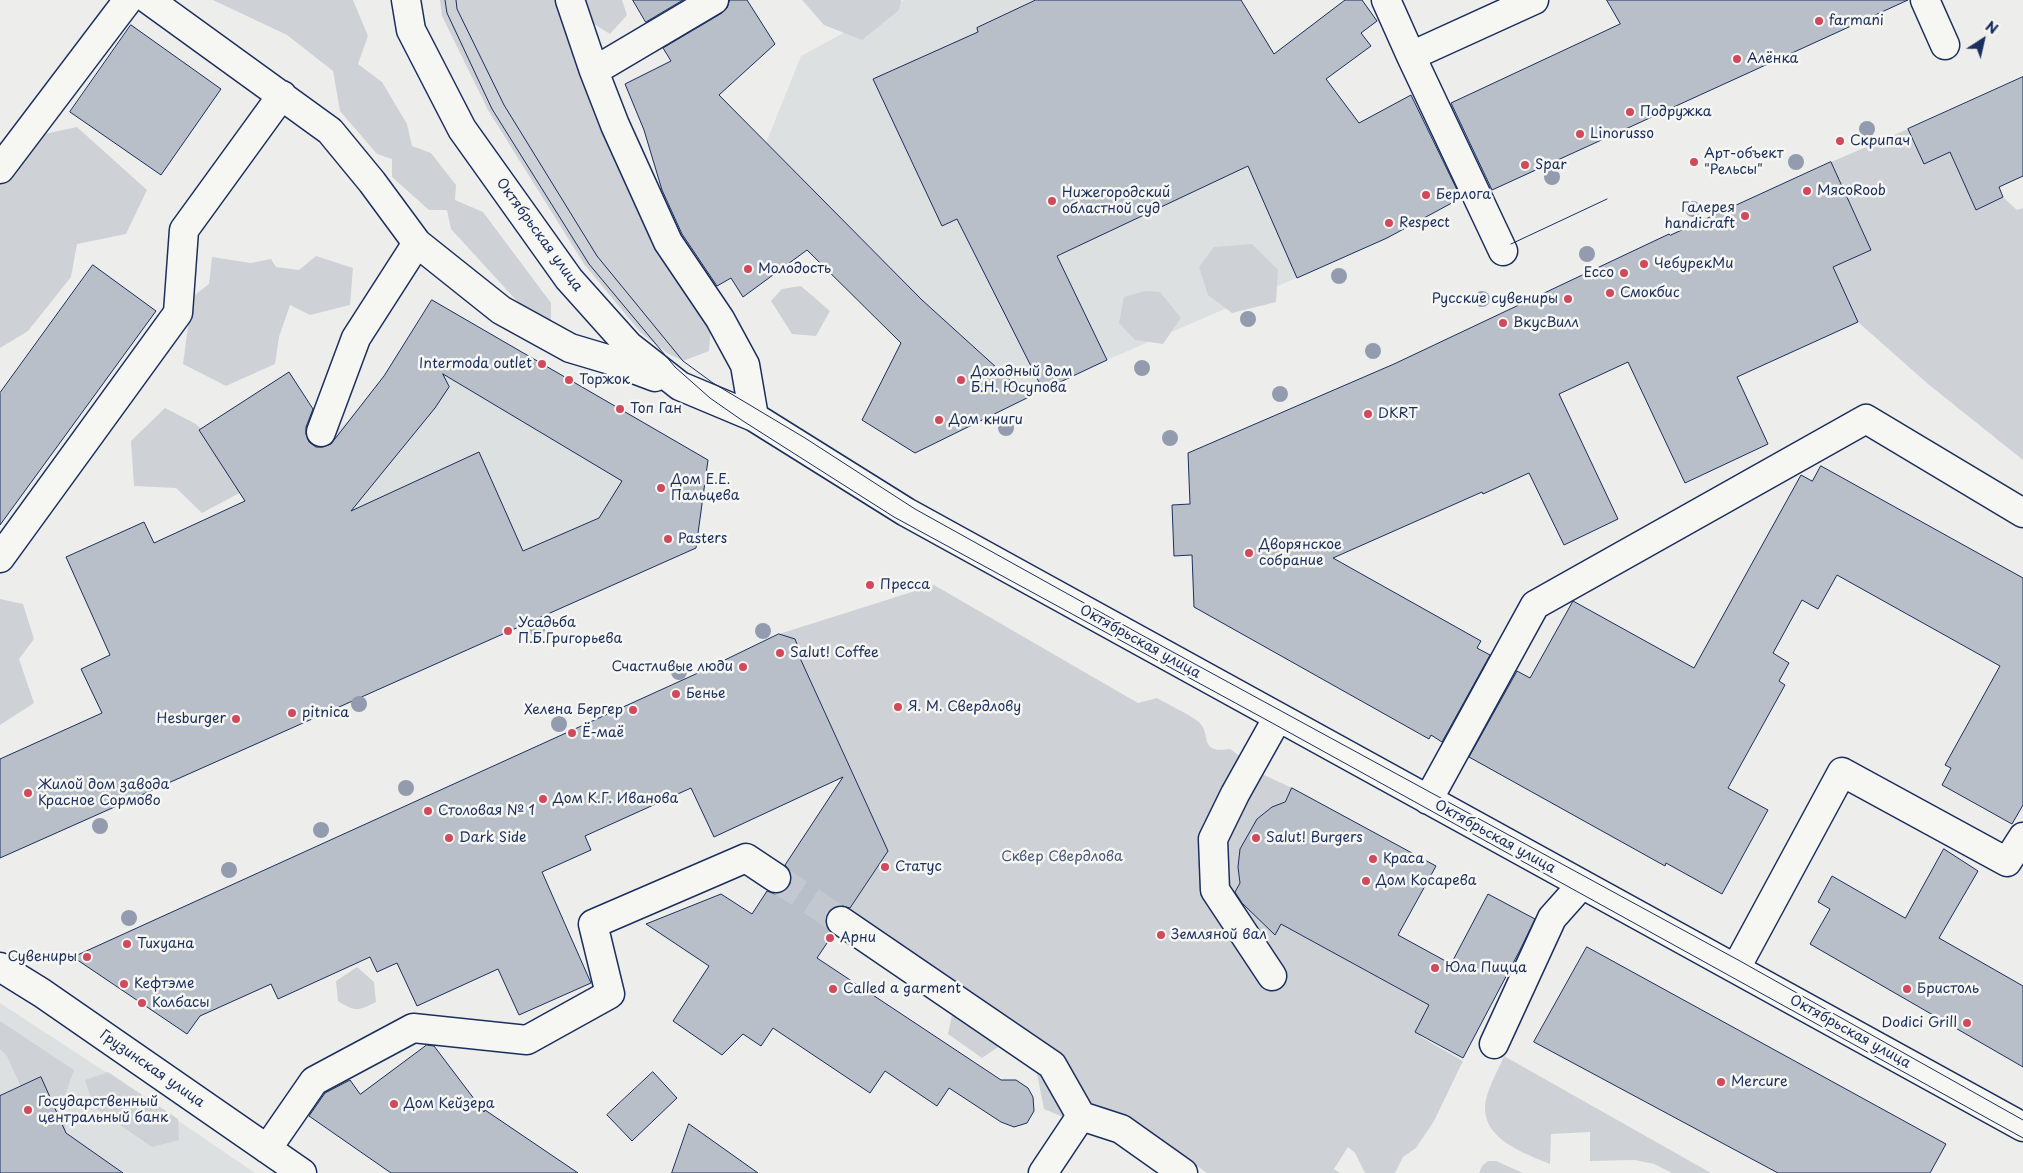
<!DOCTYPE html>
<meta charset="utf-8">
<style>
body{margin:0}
#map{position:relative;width:2023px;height:1173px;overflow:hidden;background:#edeeec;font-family:"Playpen Sans",sans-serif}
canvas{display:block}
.north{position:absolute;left:1958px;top:15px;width:50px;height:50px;-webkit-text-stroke:4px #f6f6f2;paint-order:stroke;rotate:35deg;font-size:14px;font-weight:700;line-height:20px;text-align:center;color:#1b2f5e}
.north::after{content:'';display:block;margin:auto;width:18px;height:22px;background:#1b2f5e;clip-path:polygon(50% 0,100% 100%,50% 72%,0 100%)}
</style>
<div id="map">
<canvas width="2023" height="1173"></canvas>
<div class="north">N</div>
</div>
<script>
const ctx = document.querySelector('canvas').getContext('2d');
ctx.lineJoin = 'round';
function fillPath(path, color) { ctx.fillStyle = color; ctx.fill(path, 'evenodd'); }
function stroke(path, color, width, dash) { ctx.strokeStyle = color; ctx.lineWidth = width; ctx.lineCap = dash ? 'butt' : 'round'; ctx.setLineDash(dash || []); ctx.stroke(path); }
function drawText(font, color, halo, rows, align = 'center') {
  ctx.font = font + ' "Playpen Sans",sans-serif'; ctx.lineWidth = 5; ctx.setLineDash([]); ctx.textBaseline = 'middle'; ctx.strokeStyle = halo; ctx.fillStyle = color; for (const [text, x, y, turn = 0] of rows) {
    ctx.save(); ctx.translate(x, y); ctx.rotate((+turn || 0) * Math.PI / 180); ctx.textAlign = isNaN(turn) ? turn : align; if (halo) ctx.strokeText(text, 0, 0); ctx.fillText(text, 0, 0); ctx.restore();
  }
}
fillPath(new Path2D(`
 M904,0H1241L1362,199L1384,240L1107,360L1025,399L994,365L922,300L766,143L801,56Z
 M432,300L708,460L696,548L366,694L311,451L348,421L384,376Z
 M0,1003L141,1095L255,1173H0Z`), '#dde0e1');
fillPath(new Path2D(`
 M213,0H353L368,36L358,64L382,82L407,124L412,146L431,153L456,185L455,200L483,212L551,303V320L527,312L451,229L447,210H429L392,177V159L377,154L340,111L333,71L287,35Z
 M440,0H556L604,128L653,244L711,325L709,351L683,361L667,353L641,333L584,264L488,110L442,16Z
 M577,0H622L627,15L610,34L586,19Z
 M802,0H901L899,10L862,40L824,25Z
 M77,127L147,190L126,234L77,244L71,277L28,331L0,348V171L35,136Z
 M1908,129L1924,164L1950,152L1976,209L2003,197L2017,210L2023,208V460L1928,384L1858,322L1833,267L1871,250L1831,162Z
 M1252,244L1278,270L1276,302L1232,313L1208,295L1199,267L1214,247Z
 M316,256L353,268L350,305L310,315L290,305L279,337L275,364L226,386L183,364L192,297L209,284L212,257L251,263L271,259L276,267L299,270Z
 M801,286L830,311L816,336L792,334L771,301L782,289Z
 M1145,291L1160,292L1181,318L1163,344L1135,340L1119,323L1124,297Z
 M165,408L196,424L217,444L247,489L202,513L176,488L134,486L131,441Z
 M934,585L1138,703L1157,698C1167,704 1191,715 1199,722C1212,735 1198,754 1230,749L1245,760V766L1292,788L1285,802L1272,807L1257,819L1240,849L1238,867L1240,883L1233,898L1244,904L1275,935L1281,924L1329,950L1339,951L1348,961L1429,1005L1416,1029L1421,1037L1463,1061L1434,1121L1416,1148L1403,1157L1395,1173H1365L1355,1153L1348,1147L1334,1169L1340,1173H1207L1171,1147L1160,1150L1072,1121L1044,1109L1034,1059L1004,1043L982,1058L948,1034L953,1010L845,916L888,851L800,658L801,654L795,640L779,634Z
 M0,599L23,604L34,639L19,659L34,703L0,725Z
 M357,967L374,982L376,1002C358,1011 355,1012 338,1001L336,981Z
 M0,1021L74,1070L64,1099L66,1133L41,1078L21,1087L7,1056L0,1049Z
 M1504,1056L1711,1173H1672L1654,1164L1635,1160L1590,1161V1132L1551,1134L1550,1164C1522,1152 1478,1138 1486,1099C1490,1084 1498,1070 1504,1056Z
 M108,1072L178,1119L179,1140L152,1147L94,1107L85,1080Z
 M1488,1161H1496L1523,1173H1479L1482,1166Z`), '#ced2d7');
const building = new Path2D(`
 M633,0H683L646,22Z
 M730,0H747L775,44L719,95L922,300L1029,397L915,453L862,420L901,343L807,250L743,297L731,278L717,286L682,234L662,190L644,130L625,84L671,61L663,48L722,13L727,8Z
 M1036,0H1241L1274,54L1345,0H1362L1377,21L1361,33L1371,46L1326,79L1359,123L1411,95L1461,198L1387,238L1297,278L1248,166L1057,256L1107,360L1043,390L957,219L942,226L873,79L978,32L977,28Z
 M1607,0H1908L1492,190L1451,103L1620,24Z
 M131,25L221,89L161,175L70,112Z
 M2023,77V176L1999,187L2003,197L1976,210L1950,152L1924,164L1908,129Z
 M1831,162L1871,250L1833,267L1858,322L1737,377L1768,444L1685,483L1628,362L1559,394L1618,519L1564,545L1529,473L1483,494L1482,492L1333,558L1481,641L1477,648L1490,655L1442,742L1431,735L1429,739L1194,607L1192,555L1174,556L1172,505L1190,504L1188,453L1394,364L1669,234L1670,235Z
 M93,265L156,311L0,525V393Z
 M432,300L708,460L696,548L0,858V759L102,713L81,669L110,655L66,557L144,522L154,543L245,501L199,430L289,372L313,409L306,427V434L309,442L316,447H323L331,444L384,376ZM443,374L622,481L599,518L523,551L479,452L351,511L435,408L449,387Z
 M1821,466L2023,578V805L2012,824L1942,785L1951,768L1945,765L2000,666L1837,575L1818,609L1802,600L1773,653L1789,663L1779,681L1785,685L1728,788L1768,810L1722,894L1666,863L1665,866L1469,757L1517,671L1530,678L1573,601L1694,668L1801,475L1812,481Z
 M779,634L795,639L801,654L800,658L888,851L850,908L843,906L835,907L828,913L825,920L827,927L833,934L817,958L1001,1080H1016L1028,1088L1033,1097L1034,1111L1027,1123L1014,1127L1001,1122L949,1088L937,1106L885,1071L870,1093L773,1028L761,1046L743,1034L722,1055L673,1021L709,966L646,924L721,894L752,914L767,891L775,894L783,892L789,886L792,879L790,871L785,865L843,777L714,837L691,788L585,836L591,850L542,872L591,983L519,1015L498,969L417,1006L397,963L377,972L370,957L278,999L271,984L200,1016L187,1034L73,957L698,673Z
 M1292,788L1436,866L1398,935L1451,964L1488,894L1535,919L1520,950L1463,1058L1415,1032L1429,1005L1281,924L1275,935L1242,903L1235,892L1240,883L1238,867L1240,849L1257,819L1272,807L1285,802Z
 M1944,849L1978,871L1939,938L2023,986V1067L1810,944L1830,909L1818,902L1832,876L1905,918Z
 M1587,947L1946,1144L1930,1173H1778L1534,1042Z
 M427,1045L434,1046L484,1112L485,1110L578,1173H391L309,1116L325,1093L350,1080L360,1094Z
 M653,1072L677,1098L632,1141L607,1115Z
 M41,1077L66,1133L123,1173H0V1096Z
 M689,1124L758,1173H672Z`);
fillPath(building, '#b9bfc8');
stroke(building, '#1b2f5e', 1);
stroke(new Path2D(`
 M776,878L841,921`), '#c3c8d0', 28, [28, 14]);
const minor = new Path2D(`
 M149,0L330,131L372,182L417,243L501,310L570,348L607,359L655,377
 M406,0L411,30L462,129L569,279L629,346L680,386L754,417L906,512L2023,1127
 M570,0L594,71L615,125L668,242L720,319L745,365L754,417
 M1386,0L1411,56
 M1925,0L1945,45
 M594,71L714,0
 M0,169L128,0
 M1503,251L1411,56L1534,0
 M321,432L356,338L417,243
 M0,558L178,313L184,230L282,95
 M1428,800L1535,605L1866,419L2023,513
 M841,921L1052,1065L1081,1116L1121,1129L1183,1173
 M0,967L42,993L302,1173
 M1736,968L1842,772L2007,862L2023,837
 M1272,976L1215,890L1213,839L1235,794L1278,717
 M1494,1044L1552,918L1576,891L1580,884
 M267,1149L314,1081L413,1028L527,1040L610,994L593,924L746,858L776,878
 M1043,1173L1081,1116`);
stroke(minor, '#1b2f5e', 31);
stroke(minor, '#f6f6f2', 28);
stroke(new Path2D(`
 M445,0L447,13L492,109L589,264L675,367L710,398L743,421L894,517L1274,724L2023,1138
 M456,0L457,9L504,105L597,256L683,361L713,383L805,438L915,509L1138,633L1740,961L2023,1120
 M1511,244L1607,199`), '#1b2f5e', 1);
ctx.fillStyle = '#929cae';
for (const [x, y] of [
 [1867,129],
 [1796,162],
 [1552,177],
 [1693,209],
 [1587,254],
 [1339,276],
 [1482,299],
 [1248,319],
 [1373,351],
 [1142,368],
 [1280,394],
 [1006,428],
 [1170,438],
 [537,629],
 [763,631],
 [679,672],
 [359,704],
 [559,724],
 [406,788],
 [100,826],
 [321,830],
 [229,870],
 [129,918]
]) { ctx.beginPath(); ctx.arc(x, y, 8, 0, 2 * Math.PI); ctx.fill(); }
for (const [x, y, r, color] of [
 [1819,21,5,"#d1495b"],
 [1737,59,5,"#d1495b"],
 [1630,112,5,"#d1495b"],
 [1580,134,5,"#d1495b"],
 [1840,141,5,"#d1495b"],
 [1694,162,5,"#d1495b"],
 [1525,165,5,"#d1495b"],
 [1807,191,5,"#d1495b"],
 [1426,195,5,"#d1495b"],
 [1052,201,5,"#d1495b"],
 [1745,216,5,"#d1495b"],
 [1389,223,5,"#d1495b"],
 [1644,264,5,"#d1495b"],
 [748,269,5,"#d1495b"],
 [1624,273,5,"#d1495b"],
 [1610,293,5,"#d1495b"],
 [1568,299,5,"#d1495b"],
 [1503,323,5,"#d1495b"],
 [542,364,5,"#d1495b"],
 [569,380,5,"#d1495b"],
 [961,380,5,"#d1495b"],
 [620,409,5,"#d1495b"],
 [1368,414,5,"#d1495b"],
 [939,420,5,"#d1495b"],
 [661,488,5,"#d1495b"],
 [668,539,5,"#d1495b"],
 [1249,553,5,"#d1495b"],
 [870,585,5,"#d1495b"],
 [508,631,5,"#d1495b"],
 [780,653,5,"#d1495b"],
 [743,667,5,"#d1495b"],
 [676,694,5,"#d1495b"],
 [898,707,5,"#d1495b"],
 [633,710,5,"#d1495b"],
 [292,713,5,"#d1495b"],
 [236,719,5,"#d1495b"],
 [572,733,5,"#d1495b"],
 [28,793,5,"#d1495b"],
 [543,799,5,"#d1495b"],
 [428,811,5,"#d1495b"],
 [449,838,5,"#d1495b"],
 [1256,838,5,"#d1495b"],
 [1373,859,5,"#d1495b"],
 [885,867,5,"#d1495b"],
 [1366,881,5,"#d1495b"],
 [1161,935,5,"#d1495b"],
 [830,938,5,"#d1495b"],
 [127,944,5,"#d1495b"],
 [87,957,5,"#d1495b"],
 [1435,968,5,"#d1495b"],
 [124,984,5,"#d1495b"],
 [833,989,5,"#d1495b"],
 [1907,989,5,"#d1495b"],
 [142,1003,5,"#d1495b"],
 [1967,1023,5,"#d1495b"],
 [1721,1082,5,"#d1495b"],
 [394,1104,5,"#d1495b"],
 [28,1110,5,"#d1495b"]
]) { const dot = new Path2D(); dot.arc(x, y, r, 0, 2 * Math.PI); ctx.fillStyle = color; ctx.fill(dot); stroke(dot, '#f6f6f2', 2); }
drawText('14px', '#1b2f5e', '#f6f6f2', [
 ["farmani",1829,21],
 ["Алёнка",1747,59],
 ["Подружка",1640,112],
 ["Linorusso",1590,134],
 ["Скрипач",1850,141],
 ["Арт-объект",1704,154],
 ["\"Рельсы\"",1704,170],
 ["Spar",1535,165],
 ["МясоRoob",1817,191],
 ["Нижегородский",1062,193],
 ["областной суд",1062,209],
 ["Берлога",1436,195],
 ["Галерея",1735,208,"right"],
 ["handicraft",1735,224,"right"],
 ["Respect",1399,223],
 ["ЧебурекМи",1654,264],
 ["Молодость",758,269],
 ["Ecco",1614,273,"right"],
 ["Смокбис",1620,293],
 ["Русские сувениры",1558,299,"right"],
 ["ВкусВилл",1513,323],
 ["Intermoda outlet",532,364,"right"],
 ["Доходный дом",971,372],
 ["Б.Н. Юсупова",971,388],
 ["Торжок",579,380],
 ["Топ Ган",630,409],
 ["DKRT",1378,414],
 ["Дом книги",949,420],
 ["Дом Е.Е.",671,480],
 ["Пальцева",671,496],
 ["Pasters",678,539],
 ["Дворянское",1259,545],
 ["собрание",1259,561],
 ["Пресса",880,585],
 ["Усадьба",518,623],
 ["П.Б.Григорьева",518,639],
 ["Salut! Coffee",790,653],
 ["Счастливые люди",733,667,"right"],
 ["Бенье",686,694],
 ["Я. М. Свердлову",908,707],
 ["Хелена Бергер",623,710,"right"],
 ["pitnica",302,713],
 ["Hesburger",226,719,"right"],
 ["Ё-маё",582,733],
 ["Жилой дом завода",38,785],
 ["Красное Сормово",38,801],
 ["Дом К.Г. Иванова",553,799],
 ["Столовая № 1",438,811],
 ["Dark Side",459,838],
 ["Salut! Burgers",1266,838],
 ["Краса",1383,859],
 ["Статус",895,867],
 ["Дом Косарева",1376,881],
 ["Земляной вал",1171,935],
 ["Арни",840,938],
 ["Тихуана",137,944],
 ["Сувениры",77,957,"right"],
 ["Юла Пицца",1445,968],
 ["Кефтэме",134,984],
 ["Called a garment",843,989],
 ["Бристоль",1917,989],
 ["Колбасы",152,1003],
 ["Dodici Grill",1957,1023,"right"],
 ["Mercure",1731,1082],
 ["Государственный",38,1102],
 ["центральный банк",38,1118],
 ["Дом Кейзера",404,1104]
], 'left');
drawText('14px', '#1b2f5e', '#f6f6f2', [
 ["Октябрьская улица",539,235,54],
 ["Октябрьская улица",1140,642,29],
 ["Октябрьская улица",1495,837,29],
 ["Октябрьская улица",1850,1032,29],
 ["Грузинская улица",152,1069,35]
]);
drawText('14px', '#48587c', '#f6f6f2', [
 ["Сквер Свердлова",1062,857]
]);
</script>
